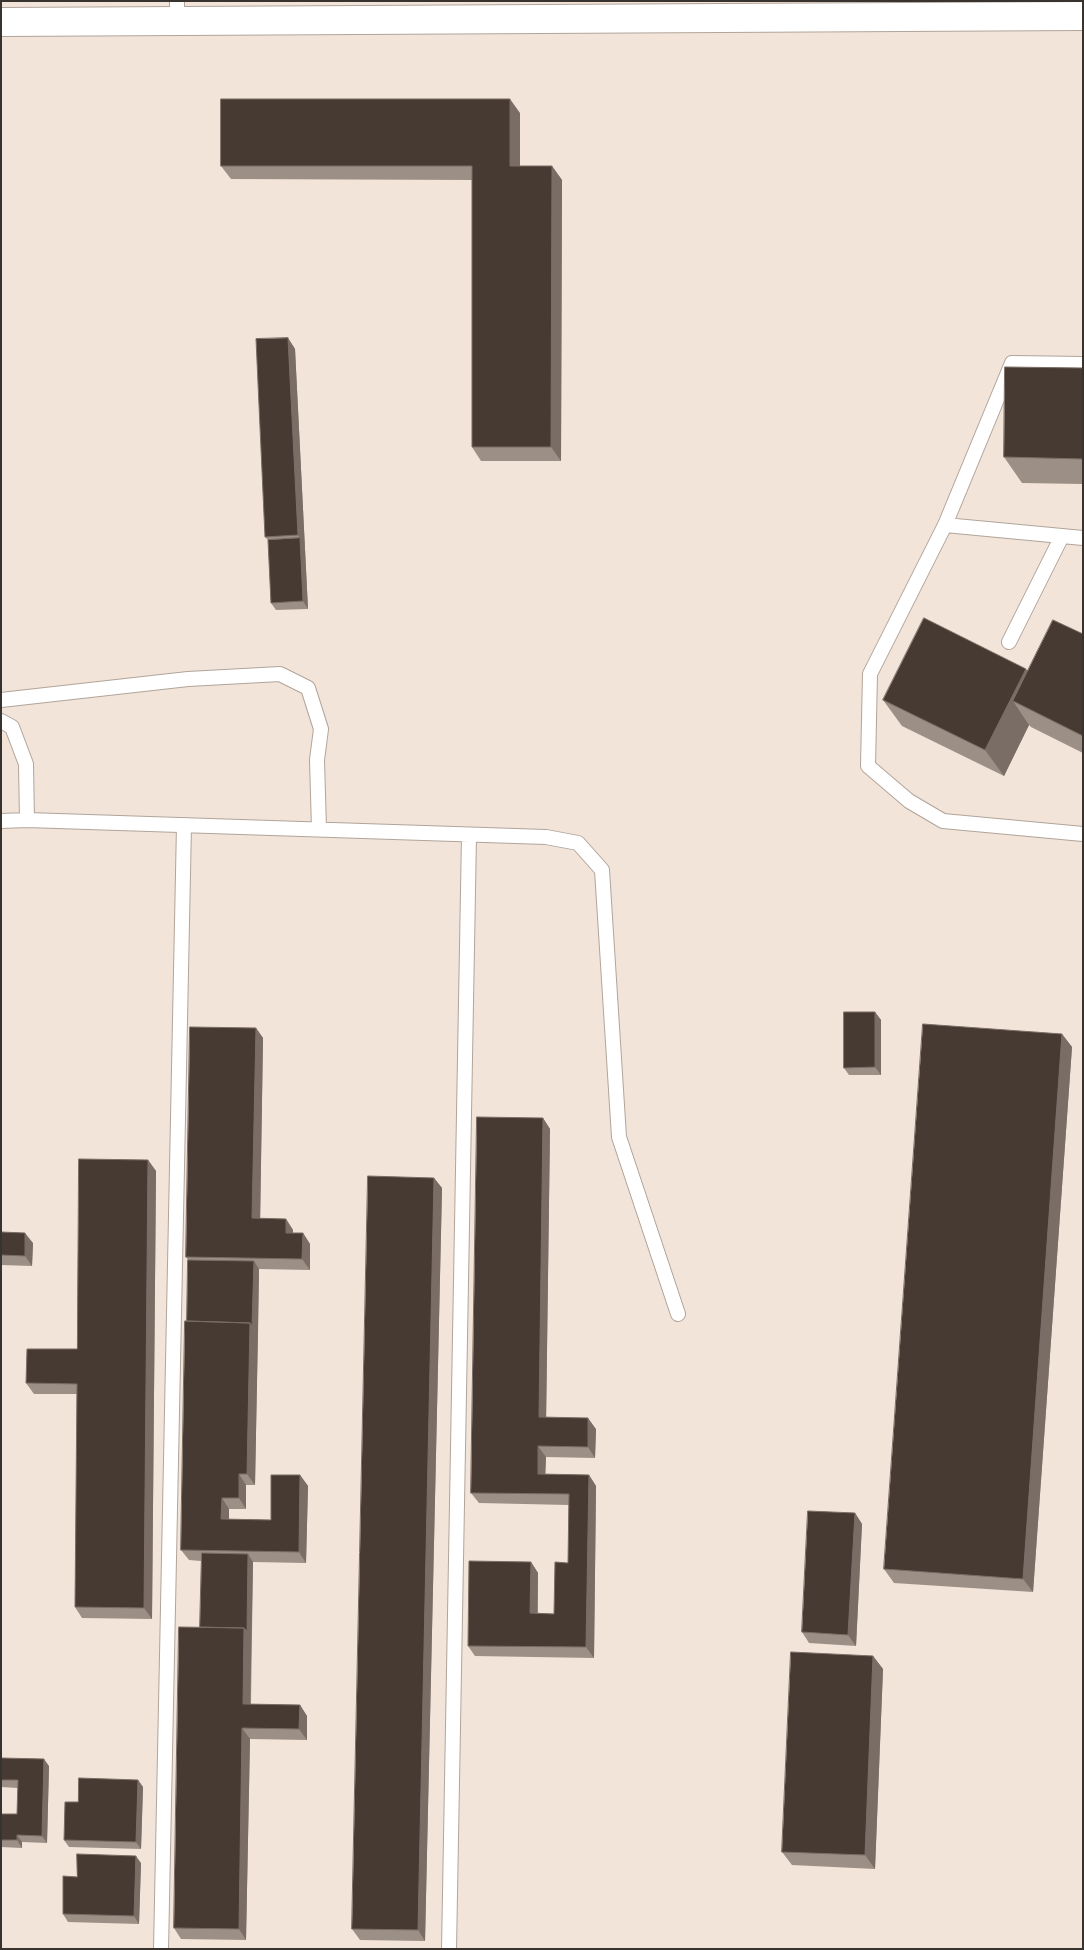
<!DOCTYPE html>
<style>
body{margin:0}
#map{position:relative;width:1084px;height:1950px;overflow:hidden;background:#f2e4d9;font-family:Helvetica,sans-serif}
canvas{display:block}
.frame{position:absolute;inset:0;border:2px solid #38332f;pointer-events:none}
</style>
<div id="map">
<canvas width="1084" height="1950"></canvas>
<div class="frame"></div>
</div>
<script>
const ctx = document.querySelector('canvas').getContext('2d');
ctx.lineJoin = 'round';
function stroke(path, color, width, dash) { ctx.strokeStyle = color; ctx.lineWidth = width; ctx.lineCap = dash ? 'butt' : 'round'; ctx.setLineDash(dash || []); ctx.stroke(path); }
function fillPath(path, color) { ctx.fillStyle = color; ctx.fill(path, 'evenodd'); }
const service = new Path2D(`
 M177,1V21
 M1083,364L1012,363L945,525L870,674L868,766L909,801L943,821L1083,834
 M945,525L1083,538
 M1009,642L1062,536
 M1,700L188,679L280,674L308,688L321,729L317,760L319,829
 M1,721L12,727L26,764L27,820L546,837L578,843L602,870L619,1137L678,1314
 M1,821L27,820
 M161,1949L184,825
 M449,1949L469,835`);
const tertiary = new Path2D(`
 M1,22L1083,16`);
stroke(service, '#b1a49a', 16);
stroke(tertiary, '#b1a49a', 30);
stroke(service, '#fff', 14);
stroke(tertiary, '#fff', 28);
fillPath(new Path2D(`
 M520,113V166H552L562,180L561,461H481L472,447V180L231,179L221,166Z
 M288,338L295,349L308,609L276,610L271,603L268,540L265,537Z
 M1083,368V484L1022,483L1004,457Z
 M1083,634V753L1031,727L1029,725L1004,776L902,726L883,700L1028,671Z
 M875,1012L881,1020V1075H849L844,1068Z
 M256,1028L263,1038L260,1219H286L293,1230V1233H303L310,1244V1270L259,1269L255,1485H246V1509H229V1519L271,1520L300,1475L308,1486L306,1563L253,1562L251,1704L300,1705L307,1716V1740L250,1739L246,1940L181,1939L174,1928L200,1627L201,1561L189,1560L181,1550L188,1260L186,1257Z
 M1062,1034L1072,1047L1033,1592L894,1583L884,1569Z
 M543,1118L550,1129L546,1417L596,1429L595,1458L546,1457L545,1474L589,1475L596,1486L594,1658L475,1656L468,1646L531,1562L538,1573V1613L554,1614L568,1563L569,1505L479,1503L471,1493Z
 M148,1160L156,1171L152,1619L82,1618L75,1607L77,1394H34L26,1383L77,1349Z
 M434,1178L442,1188L425,1941L360,1940L352,1929Z
 M1,1232L33,1243L32,1266L1,1265Z
 M855,1513L862,1524L856,1646L809,1643L802,1632Z
 M873,1656L883,1669L875,1869L792,1865L782,1852Z
 M1,1758L49,1766L47,1843L22,1842V1848L1,1847V1814H17L18,1788L1,1787Z
 M138,1780L143,1787L141,1849L69,1847L64,1840L78,1802Z
 M141,1863L139,1924L68,1922L63,1914Z`), '#9c8f86');
fillPath(new Path2D(`
 M510,99L520,113V180L510,166Z
 M552,166L562,180L561,461L551,447Z
 M288,338L295,349L308,609L303,601L300,538L298,535Z
 M1026,669L1044,695L1013,701L1029,725L1004,776L985,750Z
 M875,1012L881,1020V1075L875,1067Z
 M256,1028L263,1038L260,1229L252,1218Z
 M1062,1034L1072,1047L1033,1592L1023,1579Z
 M543,1118L550,1129L546,1428L539,1417Z
 M148,1160L156,1171L152,1619L144,1608Z
 M434,1178L442,1188L425,1941L418,1930Z
 M286,1219L293,1230V1243L286,1233Z
 M25,1233L33,1243L32,1266L25,1256Z
 M303,1233L310,1244V1270L302,1259Z
 M254,1261L259,1269L258,1334L252,1326Z
 M250,1323L258,1334L255,1485L247,1474Z
 M588,1418L596,1429L595,1458L588,1447Z
 M538,1446L546,1457L545,1485L538,1474Z
 M239,1474L246,1485V1509L239,1498Z
 M300,1475L308,1486L306,1563L299,1552Z
 M589,1475L596,1486L594,1658L586,1647Z
 M222,1498L229,1509V1530L221,1519Z
 M855,1513L862,1524L856,1646L848,1635Z
 M248,1554L253,1562L250,1715L243,1704L244,1628Z
 M531,1562L538,1573L537,1624L530,1613Z
 M873,1656L883,1669L875,1869L865,1855Z
 M300,1705L307,1716V1740L299,1729Z
 M242,1728L250,1739L246,1940L239,1929Z
 M44,1759L49,1766L47,1843L42,1836Z
 M138,1780L143,1787L141,1849L136,1842Z
 M17,1835L22,1842V1848L17,1840Z
 M136,1856L141,1863L139,1924L134,1916Z`), '#7a6d65');
const building = new Path2D(`
 M221,99H510V166H552L551,447H472V166H221Z
 M288,338L298,535L265,537L256,339Z
 M1005,367L1083,368V459L1004,457Z
 M300,538L303,601L271,603L268,540Z
 M924,618L1026,669L985,750L883,700Z
 M1053,620L1083,634V736L1013,701Z
 M844,1012H875V1067L844,1068Z
 M923,1024L1062,1034L1023,1579L884,1569Z
 M190,1027L256,1028L252,1218L286,1219V1233H303L302,1259L186,1257Z
 M477,1117L543,1118L539,1417L588,1418V1447L538,1446V1474L589,1475L586,1647L468,1646L469,1561L531,1562L530,1613L554,1614L555,1562L568,1563L569,1494L471,1493Z
 M79,1159L148,1160L144,1608L75,1607L77,1384L26,1383L27,1349H77Z
 M368,1176L434,1178L418,1930L352,1929Z
 M1,1232L25,1233V1256L1,1255Z
 M188,1260L254,1261L252,1326L250,1323L187,1321Z
 M185,1321L250,1323L247,1474H239V1498H222L221,1519L271,1520V1475H300L299,1552L181,1550Z
 M808,1511L855,1513L848,1635L802,1632Z
 M202,1553L248,1554L247,1631L244,1628L200,1627Z
 M179,1627L244,1628L243,1704L300,1705L299,1729L242,1728L239,1929L174,1928Z
 M791,1652L873,1656L865,1855L782,1852Z
 M1,1758L44,1759L42,1836L17,1835V1840H1V1814H17L18,1780H1Z
 M79,1778L138,1780L136,1842L64,1840L65,1802H78Z
 M77,1854L136,1856L134,1916L63,1914V1876L77,1877Z`);
fillPath(building, '#463a33');
stroke(building, '#7a6d65', 1);
</script>
